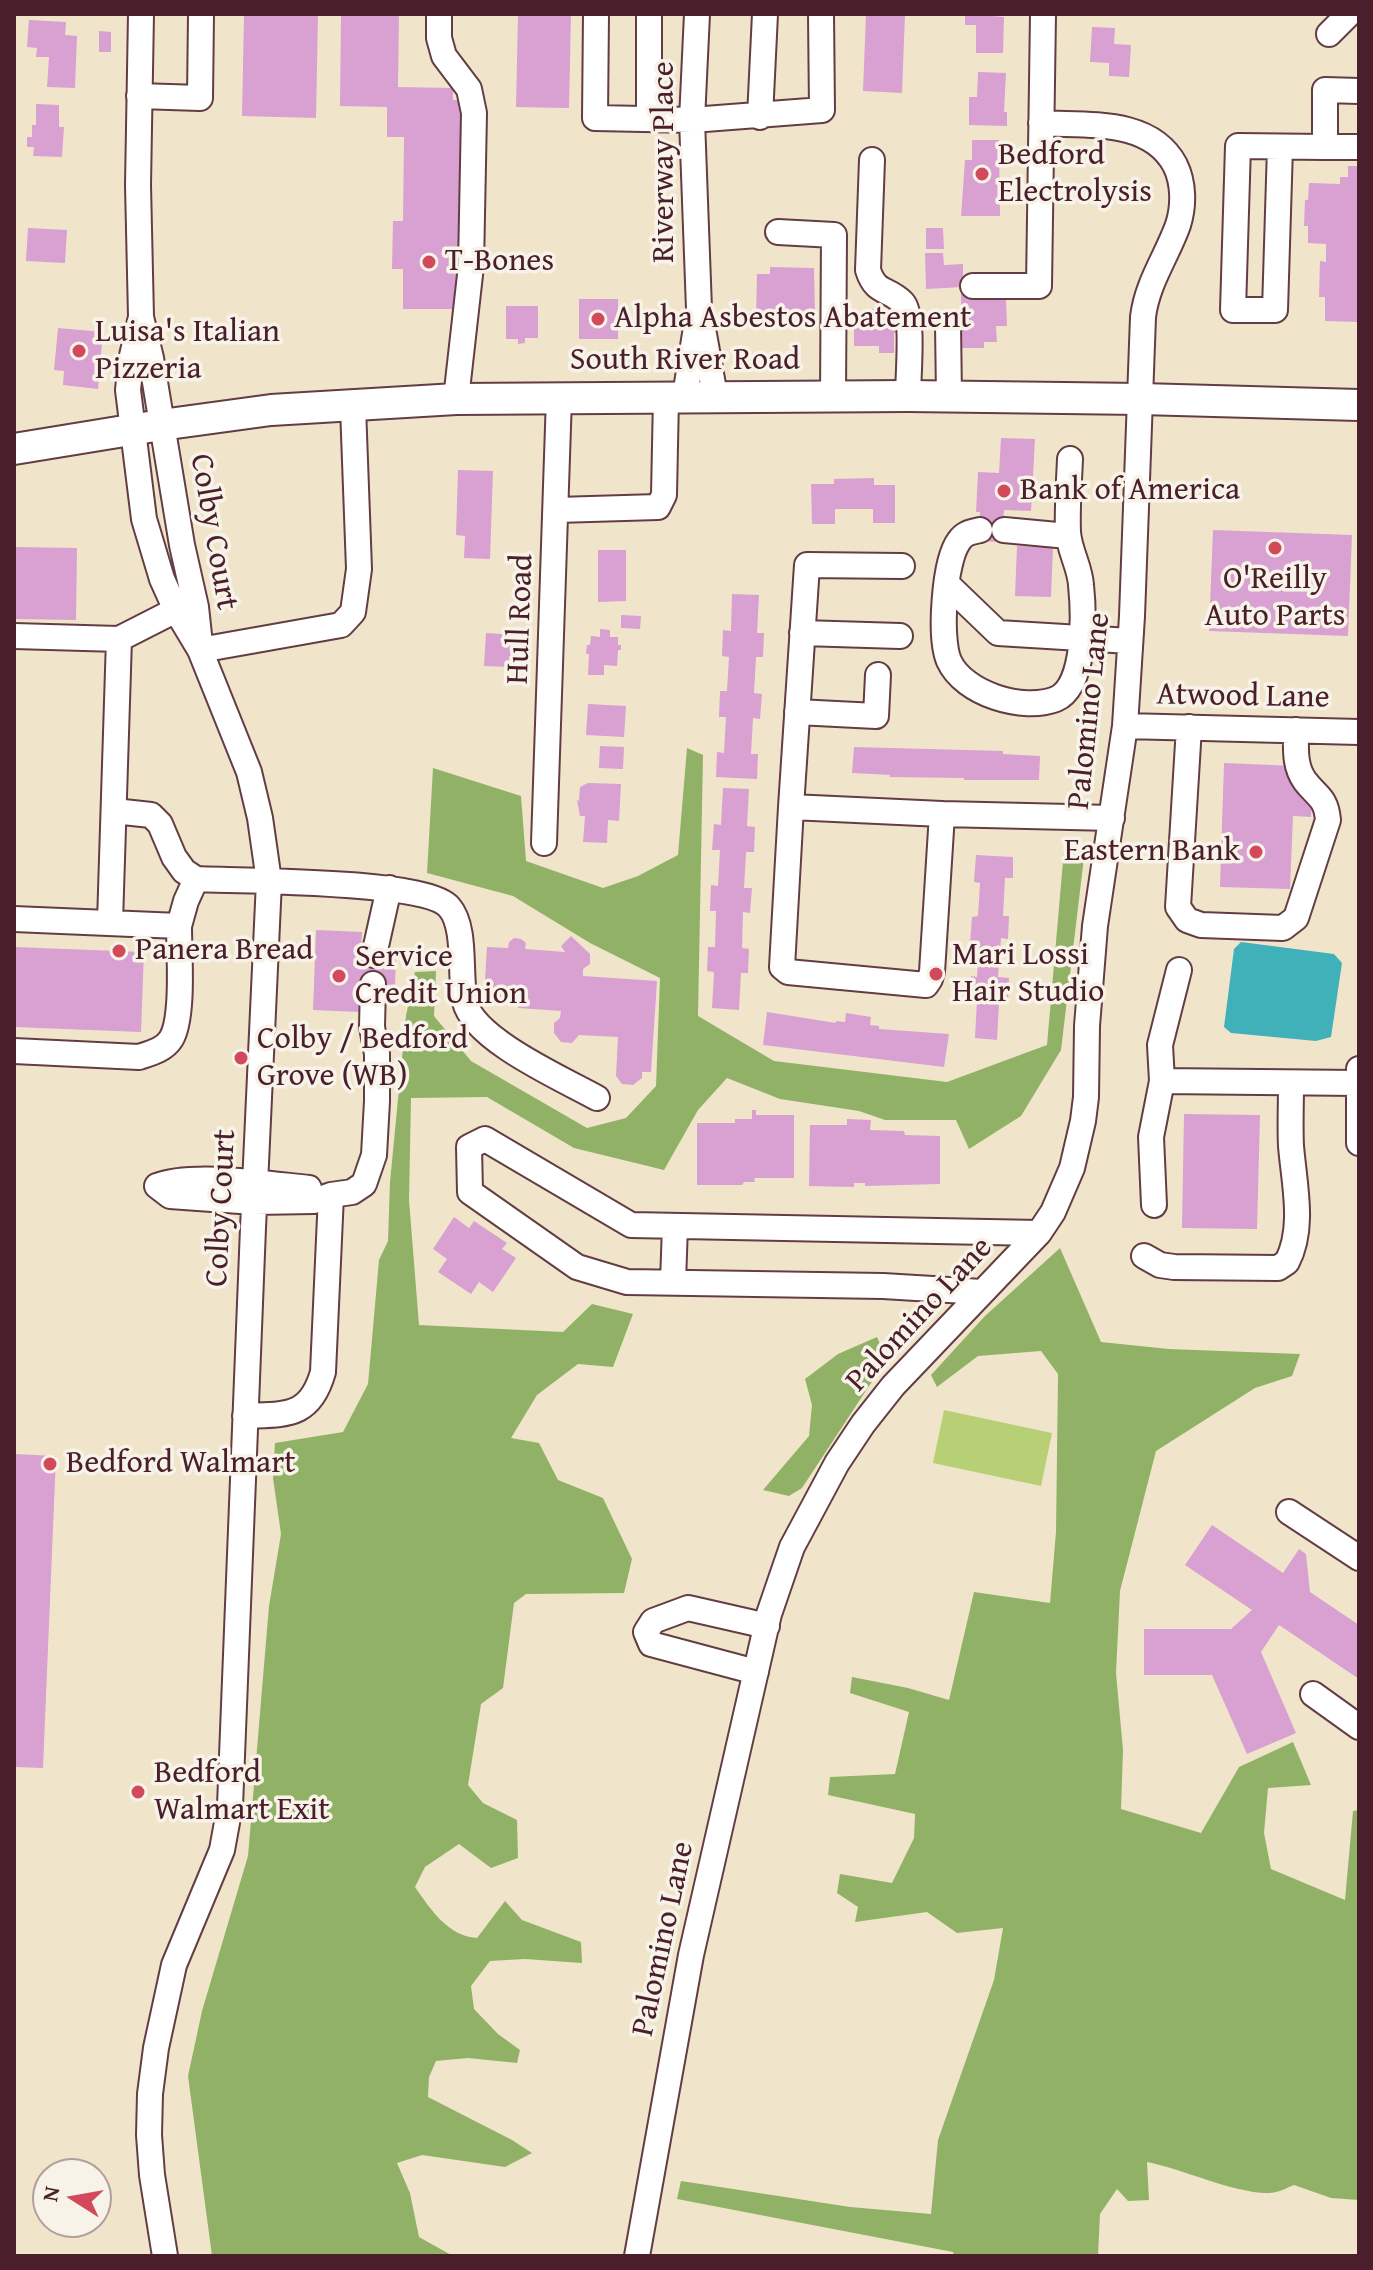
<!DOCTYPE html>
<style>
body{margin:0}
#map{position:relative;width:1373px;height:2270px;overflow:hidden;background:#f0e5cb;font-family:"Gentium Book Plus",serif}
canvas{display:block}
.frame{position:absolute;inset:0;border:16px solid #4a1f2b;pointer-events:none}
.north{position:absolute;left:32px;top:2158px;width:80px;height:80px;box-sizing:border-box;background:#f7f3e8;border:2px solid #b29e9c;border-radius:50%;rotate:281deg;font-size:22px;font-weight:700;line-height:32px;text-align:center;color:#4a1f2b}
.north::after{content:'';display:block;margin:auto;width:28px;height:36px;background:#d1495b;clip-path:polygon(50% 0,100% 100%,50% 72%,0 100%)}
</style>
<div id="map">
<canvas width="1373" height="2270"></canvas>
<div class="frame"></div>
<div class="north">N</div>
</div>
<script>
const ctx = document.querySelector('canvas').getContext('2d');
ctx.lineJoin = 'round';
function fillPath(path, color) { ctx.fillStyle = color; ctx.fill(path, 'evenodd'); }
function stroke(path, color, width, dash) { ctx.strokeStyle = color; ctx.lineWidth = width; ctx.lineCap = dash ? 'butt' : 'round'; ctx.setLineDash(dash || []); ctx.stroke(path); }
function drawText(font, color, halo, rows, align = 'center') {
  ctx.font = font + ' "Gentium Book Plus",serif'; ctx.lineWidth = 7; ctx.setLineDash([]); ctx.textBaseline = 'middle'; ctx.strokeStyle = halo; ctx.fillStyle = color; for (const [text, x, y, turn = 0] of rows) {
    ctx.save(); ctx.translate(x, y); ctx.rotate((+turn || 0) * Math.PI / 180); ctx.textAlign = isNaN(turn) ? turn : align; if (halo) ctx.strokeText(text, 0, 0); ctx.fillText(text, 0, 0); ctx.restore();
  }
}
fillPath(new Path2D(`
 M944,1410L1052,1433L1041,1486L933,1463Z`), '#b7d075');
fillPath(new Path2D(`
 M687,748L703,755L698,1016L774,1061L947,1082L1047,1045L1064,850L1085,849L1061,1050L1021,1116L969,1149L956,1120H885L859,1111L780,1099L727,1078L698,1110L664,1170L574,1148L487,1097L411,1098L409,1200L419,1325L563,1332L592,1304L633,1314L613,1367L578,1364L537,1395L511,1438L539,1443L558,1480L603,1498L632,1559L624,1593L526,1594L514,1603L503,1688L481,1704L468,1785L483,1803L517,1820L518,1858L491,1868L459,1844L425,1867L415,1887C431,1910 448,1936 477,1938L505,1901L522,1920L581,1942L582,1963L525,1959L490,1961L471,1986L474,2009L498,2034L520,2050L517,2063L468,2058L436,2061L429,2077L428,2097L512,2140L532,2153L505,2167L422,2155L397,2163L410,2193L419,2237L453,2256H212L188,2076L202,2011L248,1856L269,1606L281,1534L273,1478L275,1443L343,1432L368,1384L379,1260L388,1241L390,1182L406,1016L415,972L436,971L434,1016L471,1061L587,1128L626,1118L656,1086L660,978L590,943L513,896L427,873L433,768L521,796L526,861L603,888L638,876L678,855Z
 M1060,1248L1101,1342L1169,1349L1300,1354L1292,1376L1255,1388L1156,1451L1120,1591L1116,1673L1123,1750L1121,1809L1201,1833L1239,1767L1293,1742L1311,1785L1268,1788L1264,1833L1271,1869L1345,1900L1353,1811L1359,1810V2200L1331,2198L1294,2185C1288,2187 1282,2191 1276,2192C1248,2199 1180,2168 1147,2162L1149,2200L1128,2201L1117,2189L1100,2214L1098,2256H954L953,2252L677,2199L681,2181L850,2207L931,2214L938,2140L994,1980L1003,1928L957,1933L927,1912L855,1922L858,1907L837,1893L840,1874L892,1883L914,1838L915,1814L828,1795L830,1777L895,1774L909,1712L850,1693L852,1677L908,1688L949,1700L974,1592L1050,1603L1056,1532L1058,1374L1041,1351L978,1356L937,1387L931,1375L985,1316Z
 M877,1337L889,1364L873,1380L802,1488L789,1496L763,1490L809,1436L812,1405L805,1379L838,1354Z`), '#91b266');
fillPath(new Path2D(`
 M1241,942L1334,954L1342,963L1331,1037L1316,1041L1231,1033L1224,1027L1234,949Z`), '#40b1b8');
fillPath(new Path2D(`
 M244,14H318L316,118L242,116Z
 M341,14H399L398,87L453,88V100H461L458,309H403V269H392L393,221H403L404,137H387V107L340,106Z
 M518,14H571L569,108L516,107Z
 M866,14H905L902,93L863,91Z
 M965,14L1004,17L1003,53H976V25H965Z
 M29,20L66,22L65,35L77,36L75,88L47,87L49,57H36L37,48L27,47Z
 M1092,27L1115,28L1114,44L1131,45L1129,77L1109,76V63L1090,62Z
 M99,31L111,32V52H99Z
 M978,72L1006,73L1004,112H1007V126L969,125V97H977Z
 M36,104L59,105V127H64L62,157L33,156L34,147H27V137H32V125H36Z
 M972,140H999L1000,216H961L965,160H972Z
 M1348,166H1359V322L1325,321V297H1319L1320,261L1326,262V244L1308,243V226H1304L1305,200H1308L1309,183L1340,184V177H1348Z
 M28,228L67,230L65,263L26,261Z
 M926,228H943L944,249H926Z
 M925,253H943L944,265L963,264V287L926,289Z
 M770,267L814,268L815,313L781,312V320L756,319L757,274H770Z
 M996,293V299H1006L1007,326H996L997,342H984V348H962L961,294Z
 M579,299H618V339H579Z
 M506,306H538V338H525V343L518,344V339H506Z
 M864,309L901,310V333H894V353H879V346H854V316H864Z
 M58,328L103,332L98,389L63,385L64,371L54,370Z
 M1001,438L1035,439L1031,511L1004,510L1002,542L979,541L980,512H976L978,472L999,473Z
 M458,470L493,471L490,559L464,558L465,536L456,535Z
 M874,478V485H895V523H873V509H835V524H812L811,484H834V479Z
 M1213,530L1352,535L1348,636L1209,631Z
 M1017,546L1053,547L1051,597L1015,596Z
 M14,547L77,548L76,620L14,619Z
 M598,550H626V601L598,602Z
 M732,594L759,595L757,633H764L763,657H756L754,693L762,694L760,719L753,718L751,754H758L757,779L716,777L717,752L724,753L726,717H719L720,691H727L729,657L722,656L723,630L731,631Z
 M621,615L641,616L640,629L621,628Z
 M600,629L610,630V637H618V645H621V650H618L617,666L604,665V675H588L589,654H586L587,645H590L591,636L600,637Z
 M486,633L516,635L518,656L512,659L511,667L484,666Z
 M588,704L626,706L624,737L586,735Z
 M600,746L624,747L623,769L599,768Z
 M854,747L1003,751V754L1040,756L1039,780H964V778L890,777V775L852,773Z
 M1224,763L1295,766L1294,790L1312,791L1311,817L1293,816L1290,889L1220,887Z
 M588,783L621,784L619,821L608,820L607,843L583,842L585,816H580L577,800L579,801L580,787Z
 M723,788L749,789L747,826L755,827L754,852H746L744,888H752L750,913L743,912L742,948L749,949L748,973H741L739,1010L712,1008L714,972L707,971L708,947H715L716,911H710L711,885L718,886L720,850H712L714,824L721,825Z
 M976,855L1013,857V878H1005L1003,916H1009L1008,939L1001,938L998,977L1009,978L1008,1003L999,1002L997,1040L975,1038L977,1001L969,1000L971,976L977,977L979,944H970L972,917L978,916L980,883L974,882Z
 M316,930L362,932L361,954L396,955L395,985L361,984L360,1012L313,1010Z
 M571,936L590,954V964L583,969V976L657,981L651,1072H642V1078L633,1085L622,1084L616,1076L618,1037L579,1035L572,1043L561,1042L554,1033V1023L560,1018L561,1011L518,1008L519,998L484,996L487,947L508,948L509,942L514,938L521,939L526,943L525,949L565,952L561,946Z
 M14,947L144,952L141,1032L14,1027Z
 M767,1012L836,1023V1021L845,1022L846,1013L871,1017L870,1025L879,1026V1029L949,1034L944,1067L763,1045Z
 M752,1110H756V1115H794V1178H754L755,1182H744L742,1185H697V1123H735V1119H752Z
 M1184,1114L1260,1115L1257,1229L1182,1228Z
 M847,1119L871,1120L870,1130L904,1131L905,1135L940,1136V1184L865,1186V1183H854V1187L809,1186L810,1125H847Z
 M454,1217L469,1228L474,1221L507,1243L502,1249L516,1258L493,1292L479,1282L471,1294L438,1272L447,1259L433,1249Z
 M14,1454L56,1456L43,1768L14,1767Z
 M1212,1525L1283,1573L1299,1549L1306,1554L1310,1592L1359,1625V1679L1279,1625L1261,1652L1296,1733L1247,1754L1212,1675H1144V1629H1231L1252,1610L1185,1565Z`), '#d9a0d2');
const minor = new Path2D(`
 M141,14L138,185L141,317L151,358L182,545L196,607L200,644
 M439,14V38L444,56L469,89L474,113L471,266L456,399
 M596,14L595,118L692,120L822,110L821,14
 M649,14V119
 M1329,34L1349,14
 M1359,91L1325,90V147H1359
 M139,96L200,98L201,14
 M760,117L765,14
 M1280,147L1275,310H1233L1238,146L1325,147
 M872,160L868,270C876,295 888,287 903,303C914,315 908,377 908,396
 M778,232L834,235L833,396
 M973,286H1039L1043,14
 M141,317L131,360L128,390L144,519L162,579L176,610L200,650L249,772L260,818L269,881L253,1228L230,1806L222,1850L174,1965L156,2048L150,2094L149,2135L152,2175L165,2256
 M702,323L715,396
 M948,324L949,397
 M685,396L699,309L692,120L697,14
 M557,510L658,507L664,495L666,397
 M980,530C971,532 964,533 959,541C944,561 939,638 949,661C964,694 1023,712 1056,699C1086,686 1084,614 1081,585C1080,567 1069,550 1068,532C1067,508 1069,483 1070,459
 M1004,530L1068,536
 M947,584L998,633L1130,641
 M802,633L900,636
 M14,636L119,639L176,610
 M200,650L341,625L353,612L359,569L353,407
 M797,712L876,716L878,675
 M1125,726L1359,732
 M1189,727L1178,907L1187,920L1201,925L1283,928L1296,918L1328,820C1326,797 1317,797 1305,781C1294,766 1296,748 1296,730
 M791,807L807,565L902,566
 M114,811L151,815L160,824L174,857L184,871L196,879C239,881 426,880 449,907C467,927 459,976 465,1002C474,1040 563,1079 597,1098
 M942,814L932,972L930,979L926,985L788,972L782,967L791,807L942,814L1112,818
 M544,843L559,397
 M14,919L179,926C179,953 184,1018 171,1039C164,1050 151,1053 139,1057L14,1051
 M110,922L119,639
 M179,926L186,901L196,879
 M374,955L389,888
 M1359,1069V1143
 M1162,1081L1160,1045L1179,970
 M157,1186L170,1196L254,1202L314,1201L331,1195L352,1192L364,1184L374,1155L377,1101V1054L372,1027L373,984
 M157,1186C191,1172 269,1184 309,1188
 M1154,1205L1151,1137L1162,1081L1358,1083
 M1144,1256L1160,1265L1174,1267L1278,1268L1287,1262C1305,1228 1294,1183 1291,1146C1290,1126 1291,1105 1291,1084
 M673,1282L675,1226
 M982,1292L883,1286L627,1282L577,1267L470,1192L469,1147L485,1139L631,1225L1039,1233
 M245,1416C286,1414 310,1418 323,1372L331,1195
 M1289,1512L1359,1558
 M756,1672L651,1644L646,1632L653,1621L688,1608L767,1626
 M1313,1694L1359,1727
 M637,2256L691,1955L769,1614L792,1547L837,1463L863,1424L893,1386L1039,1233L1053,1212L1072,1168L1083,1121L1086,1097L1087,1026L1095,926L1125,726L1132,616L1143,317C1147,283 1167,256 1178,225C1184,206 1184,183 1175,165C1150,118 1087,126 1041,123`);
const major = new Path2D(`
 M14,449L161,425L271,410L456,399L908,396L1141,399L1359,405`);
stroke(minor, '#633d43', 28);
stroke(major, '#633d43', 34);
stroke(minor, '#fff', 24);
stroke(major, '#fff', 30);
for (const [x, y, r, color] of [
 [982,174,8,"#d1495b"],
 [429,262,8,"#d1495b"],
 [598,319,8,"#d1495b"],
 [79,351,8,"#d1495b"],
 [1004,491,8,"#d1495b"],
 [1275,548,8,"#d1495b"],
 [1256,852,8,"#d1495b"],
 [119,951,8,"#d1495b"],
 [936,974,8,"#d1495b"],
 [339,976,8,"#d1495b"],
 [241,1058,8,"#d1495b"],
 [50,1464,8,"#d1495b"],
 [138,1792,8,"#d1495b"]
]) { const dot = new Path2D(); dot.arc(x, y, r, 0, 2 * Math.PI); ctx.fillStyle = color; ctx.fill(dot); stroke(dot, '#f7f3e8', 3); }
drawText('32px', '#4a1f2b', '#f7f3e8', [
 ["Bedford",998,156],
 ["Electrolysis",998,193],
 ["T-Bones",445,262],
 ["Alpha Asbestos Abatement",614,319],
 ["Luisa's Italian",95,333],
 ["Pizzeria",95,370],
 ["Bank of America",1020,491],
 ["O'Reilly",1275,580,"center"],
 ["Auto Parts",1275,617,"center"],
 ["Eastern Bank",1240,852,"right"],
 ["Panera Bread",135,951],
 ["Mari Lossi",952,956],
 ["Hair Studio",952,993],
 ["Service",355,958],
 ["Credit Union",355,995],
 ["Colby / Bedford",257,1040],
 ["Grove (WB)",257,1077],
 ["Bedford Walmart",66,1464],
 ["Bedford",154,1774],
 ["Walmart Exit",154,1811]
], 'left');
drawText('32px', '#4a1f2b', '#f7f3e8', [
 ["Riverway Place",665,162,-90],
 ["South River Road",685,361],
 ["Colby Court",213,532,80],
 ["Hull Road",521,619,-88],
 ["Atwood Lane",1243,697,1],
 ["Palomino Lane",1090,711,-84],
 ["Colby Court",222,1208,-87],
 ["Palomino Lane",920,1315,-47],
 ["Palomino Lane",664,1939,-78]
]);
</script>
